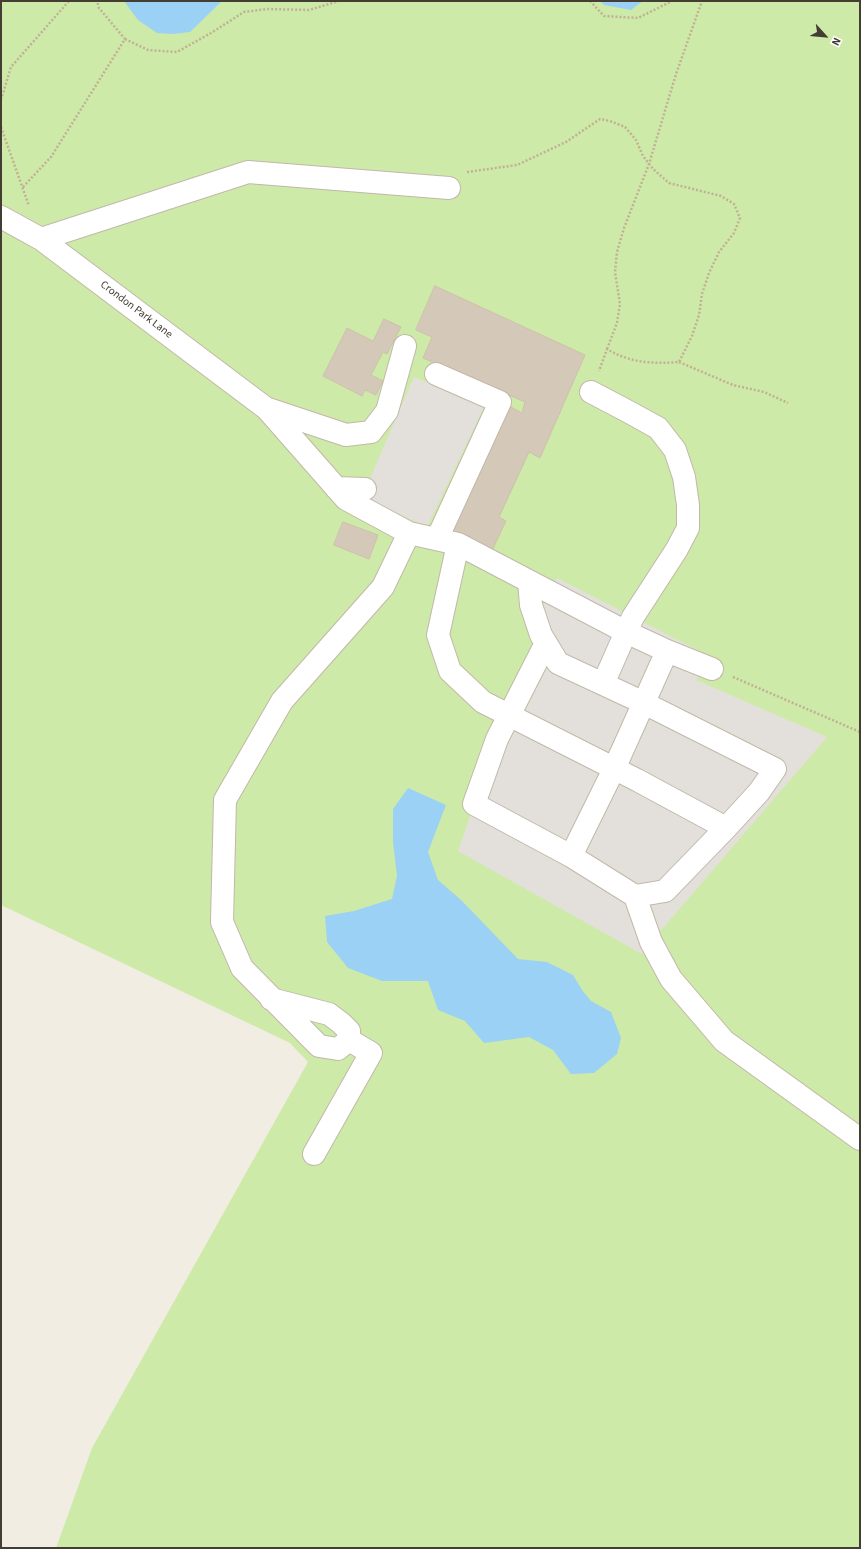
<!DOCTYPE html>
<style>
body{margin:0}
#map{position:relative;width:861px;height:1549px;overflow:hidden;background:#f2ede3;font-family:"Source Sans 3",sans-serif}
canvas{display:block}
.frame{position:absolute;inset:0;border:2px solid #443d33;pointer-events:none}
.north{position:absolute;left:805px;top:16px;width:40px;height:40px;-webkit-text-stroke:3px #fff;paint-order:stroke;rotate:117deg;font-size:11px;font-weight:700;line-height:16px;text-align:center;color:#443d33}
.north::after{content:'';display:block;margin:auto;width:14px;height:18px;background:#443d33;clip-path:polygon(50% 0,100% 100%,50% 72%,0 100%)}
</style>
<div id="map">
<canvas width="861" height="1549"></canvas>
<div class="frame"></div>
<div class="north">N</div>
</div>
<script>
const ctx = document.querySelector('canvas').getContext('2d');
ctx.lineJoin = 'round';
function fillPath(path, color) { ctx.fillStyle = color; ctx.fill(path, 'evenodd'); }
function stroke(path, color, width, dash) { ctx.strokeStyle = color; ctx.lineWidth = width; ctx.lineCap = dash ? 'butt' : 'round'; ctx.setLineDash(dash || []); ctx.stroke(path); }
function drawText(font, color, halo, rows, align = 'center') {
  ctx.font = font + ' "Source Sans 3",sans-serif'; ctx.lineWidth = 3; ctx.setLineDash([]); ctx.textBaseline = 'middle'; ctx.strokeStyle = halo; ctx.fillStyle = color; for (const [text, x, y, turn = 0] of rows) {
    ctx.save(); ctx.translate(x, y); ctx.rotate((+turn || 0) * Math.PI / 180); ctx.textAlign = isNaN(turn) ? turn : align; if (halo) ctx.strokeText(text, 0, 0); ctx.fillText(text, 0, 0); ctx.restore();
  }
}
fillPath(new Path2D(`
 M1,1H860V1548H56L92,1448L308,1062L290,1043L1,905Z`), '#ceeaa9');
fillPath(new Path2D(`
 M414,377L484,407L427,527L362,497Z
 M557,578L711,657L696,680L827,737L651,942L642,954L458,851L497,739L542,651L539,613Z`), '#e3e0dc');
fillPath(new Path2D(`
 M124,1H222L190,32L173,34L157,33L138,20Z
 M600,1H643L631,10L604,5Z
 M408,788L446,805L428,852L438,880L461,900L518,959L547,962L573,975L582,990L591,1001L611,1012L621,1038L617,1054L594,1073L571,1074L553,1050L529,1037L484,1043L465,1021L438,1010L428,981H382L348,968L327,942L325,916L354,911L392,899L397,876L393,842V809Z`), '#9bd1f4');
const building = new Path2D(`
 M435,286L585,355L540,458L529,452L499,517L506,521L488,559L445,537L509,406L522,413L525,402L423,358L432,337L416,330Z
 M384,319L401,327L387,354L383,352L371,375L383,381L376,395L365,390L362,396L323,376L347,328L373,341Z
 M343,522L378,535L369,559L334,545Z`);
fillPath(building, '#d4c9b8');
stroke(building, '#d0c0ab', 1);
const minor = new Path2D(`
 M1,217L41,239L267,409L346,499L409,533L383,587L282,701L225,800L222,922L242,968L319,1046L338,1049L349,1040V1031L341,1023L329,1014L271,999
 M41,239L248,172L449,188
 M436,374L500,402L437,539
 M591,392L629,412L658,428L675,450L684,477L688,505V528L677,549L633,617L626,632L603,684
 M268,409L346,435L371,432L387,411L405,346
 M336,488L365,489
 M409,533L458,544L438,635L450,671L483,702L637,780L726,828L759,792L775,769L644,703L558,663L541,635L531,605L529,581
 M458,544L626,632L667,651L712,669
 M546,643L497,739L474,804L571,856
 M667,651L614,769L571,856L635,896L651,942L671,979L724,1041L860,1139
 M635,896L665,891L726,828
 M314,1154L371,1053L349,1040`);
stroke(minor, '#c1b8a8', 24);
stroke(new Path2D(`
 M590,1L604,16L638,18L672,1
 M125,39L148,50L177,52L211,33L244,12L267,9L309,10L339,1
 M1,100L11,67L69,1
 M1,127L29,206
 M467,172L517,165L566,142L600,119L610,121L625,127L636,140L643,156L653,169L669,183L721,196L734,204L740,218L734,233L719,252L709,273L702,294L699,315L692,336L679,362C653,364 630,363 607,349L599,371
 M23,187L51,157L125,39L99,8L97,1
 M607,349L617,323L620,304L615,272L617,252L624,228L649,164L676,74L702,1
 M679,362L733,385L764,392L788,403
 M733,677L860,732`), '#c1b095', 2.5, [2, 2]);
stroke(minor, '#fff', 22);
drawText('11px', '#443d33', '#fff', [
 ["Crondon Park Lane",136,310,37]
]);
</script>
